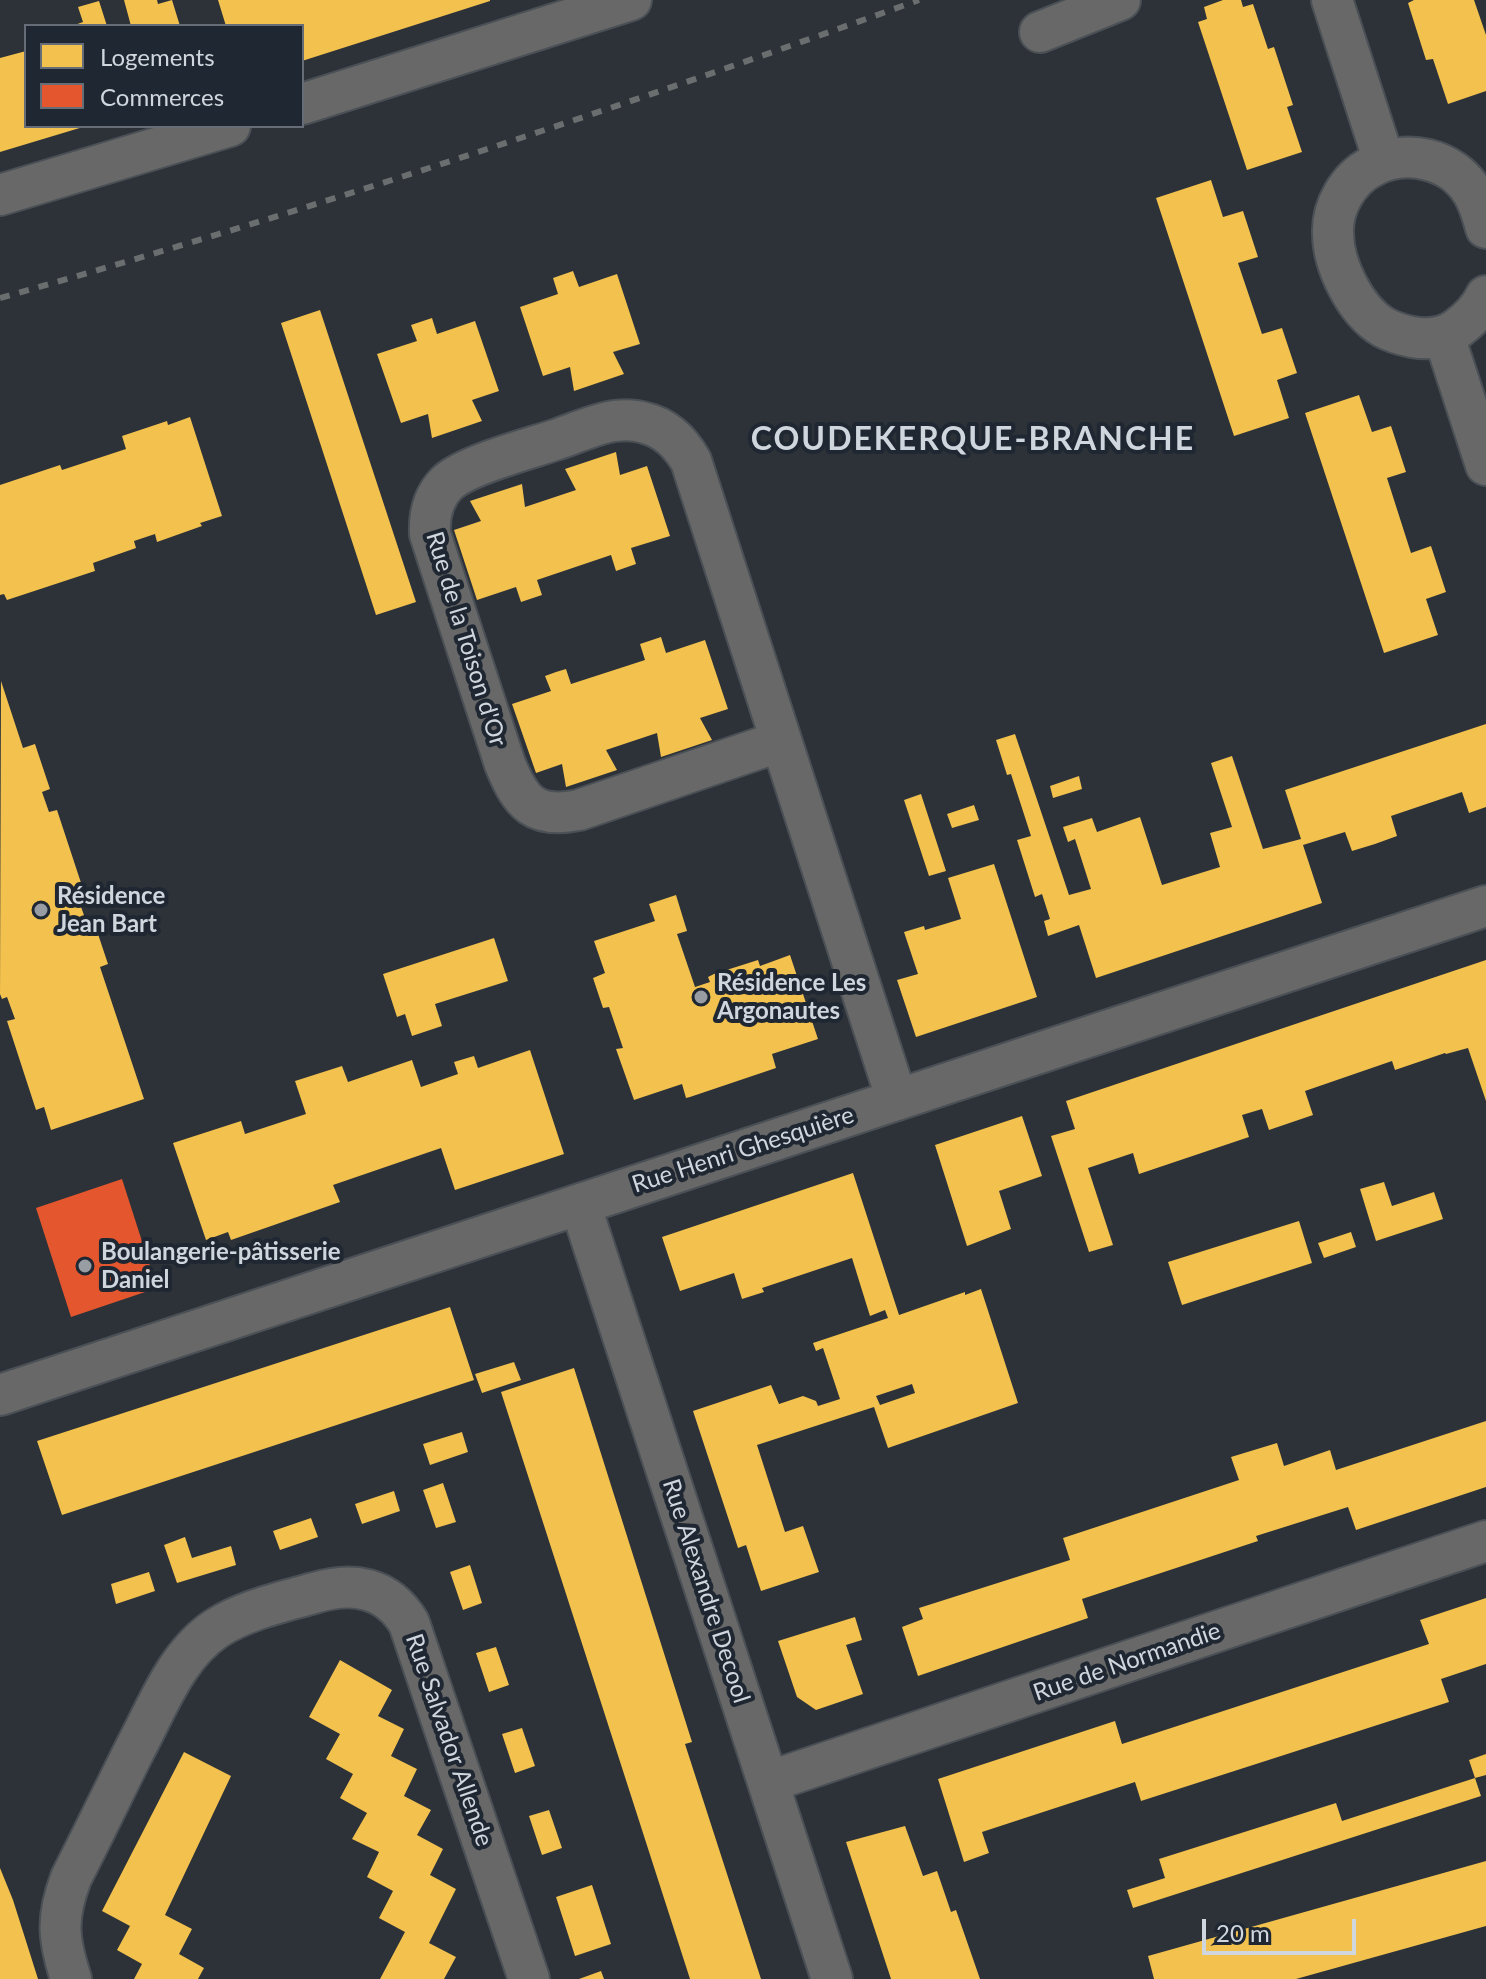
<!DOCTYPE html>
<meta charset="utf-8">
<style>
body{margin:0}
#map{position:relative;width:1486px;height:1979px;overflow:hidden;background:#2c3238;font-family:Lato,sans-serif}
canvas{display:block}
.legend{position:absolute;left:24px;top:24px;width:280px;height:104px;box-sizing:border-box;background:#1f2732;border:2px solid #666d76;margin:0;padding:10px 14px;list-style:none;font-size:24px;color:#d0d6dd}
.legend li{display:flex;align-items:center;gap:16px;height:40px}
.legend b{width:40px;border:2px solid #666d76}
.scale{position:absolute;left:1202px;top:1919px;width:154px;height:36px;box-sizing:border-box;border:4px solid #d0d6dd;border-top:0;padding-left:10px;font-size:24px;line-height:28px;white-space:nowrap;color:#d0d6dd;-webkit-text-stroke:6px #1f2732;paint-order:stroke}
</style>
<div id="map">
<canvas width="1486" height="1979"></canvas>
<ul class="legend">
<li><b style="height:22px;background:#f2c14e"></b>Logements</li>
<li><b style="height:22px;background:#e4572e"></b>Commerces</li>
</ul>
<div class="scale">20 m</div>
</div>
<script>
const ctx = document.querySelector('canvas').getContext('2d');
ctx.lineJoin = 'round';
function fillPath(path, color) { ctx.fillStyle = color; ctx.fill(path, 'evenodd'); }
function stroke(path, color, width, dash) { ctx.strokeStyle = color; ctx.lineWidth = width; ctx.lineCap = dash ? 'butt' : 'round'; ctx.setLineDash(dash || []); ctx.stroke(path); }
function drawText(font, color, halo, rows, align = 'center') {
  ctx.font = font + ' Lato,sans-serif'; ctx.lineWidth = 8; ctx.setLineDash([]); ctx.textBaseline = 'middle'; ctx.strokeStyle = halo; ctx.fillStyle = color; for (const [text, x, y, turn = 0] of rows) {
    ctx.save(); ctx.translate(x, y); ctx.rotate((+turn || 0) * Math.PI / 180); ctx.textAlign = isNaN(turn) ? turn : align; if (halo) ctx.strokeText(text, 0, 0); ctx.fillText(text, 0, 0); ctx.restore();
  }
}
fillPath(new Path2D(`
 M124,0H157L158,4L172,0L180,26H131Z
 M218,0H490V1L302,61V26H226Z
 M1223,0H1241L1243,7L1253,4L1268,49L1274,47L1293,105L1287,107L1302,152L1247,170L1198,22L1207,19L1204,7Z
 M1414,0H1474L1486,35V91L1448,104L1433,59L1426,60L1408,3Z
 M99,1L107,26H72L83,22L78,7Z
 M26,51V126L83,127L0,152V58Z
 M1211,180L1223,217L1243,211L1258,257L1238,263L1262,334L1282,328L1297,373L1277,380L1289,418L1234,436L1156,198Z
 M573,271L579,287L617,274L640,344L613,352L624,374L574,391L570,367L543,376L520,307L558,294L553,278Z
 M320,310L416,602L376,615L281,323Z
 M432,318L437,334L475,321L499,391L472,400L482,421L432,438L428,414L401,423L377,354L417,341L411,325Z
 M1359,395L1372,432L1391,426L1406,472L1387,478L1411,553L1431,546L1446,592L1426,599L1438,635L1384,653L1305,413Z
 M190,417L222,516L200,523L202,526L157,542L155,534L134,541L136,548L93,563L95,571L7,600L4,594L0,595V485L60,465L62,470L126,449L122,436L167,421L168,425Z
 M616,452L620,475L647,466L670,536L631,548L636,564L616,571L611,555L537,580L542,595L521,602L516,587L477,600L454,530L481,521L470,501L522,484L525,507L576,490L565,469Z
 M661,637L666,653L705,640L728,709L700,718L712,740L661,757L657,733L606,750L617,770L566,787L562,764L536,773L512,704L551,691L545,676L556,672L566,669L571,684L645,660L640,644Z
 M1,681L23,748L35,744L50,789L42,792L49,812L57,810L86,898L79,901L86,921L93,919L108,964L100,967L144,1099L51,1130L44,1107L36,1110L7,1021L15,1019L7,997L2,999L0,994Z
 M1486,724V807L1469,813L1462,792L1391,816L1397,836L1375,844L1352,851L1345,832L1303,845L1322,903L1096,978L1079,925L1048,936L1044,921L1050,919L1042,894L1035,897L1017,840L1031,836L1011,774L1007,775L996,740L1015,734L1069,895L1091,889L1075,839L1068,842L1063,827L1092,818L1097,832L1140,817L1162,885L1220,867L1210,833L1232,827L1211,763L1232,756L1263,849L1301,839L1285,790Z
 M1079,776L1082,789L1053,798L1050,786Z
 M921,794L946,871L929,876L904,800Z
 M974,805L979,820L952,828L947,814Z
 M994,864L1037,997L916,1037L897,980L918,974L904,932L924,926L925,930L961,919L948,878Z
 M676,895L687,931L677,934L695,987L710,982L708,977L714,974L758,960L760,966L790,955L818,1039L772,1054L776,1068L690,1097L686,1098L682,1084L634,1100L616,1049L623,1048L609,1007L603,1008L593,978L605,973L594,941L655,921L649,904Z
 M494,938L508,981L435,1004L442,1026L412,1036L405,1014L397,1017L383,974Z
 M1486,960V1101L1468,1048L1446,1054L1445,1053L1395,1070L1392,1061L1305,1091L1313,1115L1269,1130L1262,1109L1242,1115L1249,1137L1139,1174L1133,1153L1088,1168L1113,1245L1089,1252L1051,1136L1075,1129L1066,1101Z
 M530,1050L564,1154L455,1190L441,1148L333,1185L340,1202L231,1240L228,1232L206,1240L173,1143L241,1121L245,1134L306,1114L295,1081L342,1066L348,1082L412,1060L421,1087L458,1074L454,1062L474,1056L478,1068Z
 M1022,1116L1042,1176L999,1191L1011,1229L967,1246L935,1145Z
 M853,1173L899,1315L965,1292V1295L981,1289L1018,1403L888,1448L874,1407L757,1445L785,1532L803,1526L819,1572L761,1591L746,1545L738,1548L693,1411L771,1385L779,1404L803,1396L816,1401L818,1406L840,1399L823,1348L816,1351L813,1343L888,1318L885,1310L870,1316L852,1258L762,1288L764,1292L742,1299L734,1273L680,1291L662,1237ZM912,1384L915,1393L880,1405L876,1396Z
 M1384,1182L1392,1206L1434,1192L1443,1219L1376,1241L1360,1189Z
 M1299,1221L1312,1263L1182,1305L1168,1262Z
 M1351,1232L1356,1247L1324,1258L1318,1243Z
 M450,1307L474,1380L62,1515L37,1441Z
 M514,1362L521,1380L482,1393L475,1374Z
 M574,1368L692,1742L685,1744L761,1979H690L501,1392Z
 M1486,1421V1487L1356,1530L1348,1507L1256,1536L1258,1541L1082,1599L1088,1618L918,1676L902,1627L923,1619L919,1608L1070,1560L1063,1538L1239,1480L1231,1457L1277,1443L1284,1466L1330,1450L1336,1470Z
 M462,1432L468,1452L430,1465L423,1444Z
 M443,1483L456,1522L436,1528L423,1490Z
 M394,1491L400,1511L362,1524L355,1504Z
 M311,1518L318,1537L280,1550L273,1531Z
 M185,1537L192,1558L231,1546L236,1565L177,1583L164,1545Z
 M470,1565L482,1603L463,1610L450,1572Z
 M149,1572L155,1591L116,1604L111,1584Z
 M1486,1598V1664L1441,1679L1449,1702L1141,1801L1135,1782L982,1832L989,1853L964,1862L938,1779L1115,1721L1122,1744L1429,1644L1420,1620Z
 M855,1617L862,1640L846,1645L863,1694L816,1710L797,1697L778,1641Z
 M496,1647L509,1685L489,1692L476,1653Z
 M340,1660L392,1690L378,1716L404,1729L391,1756L417,1769L404,1796L431,1810L417,1835L443,1849L430,1875L456,1889L429,1943L456,1957L444,1979H380L405,1932L379,1918L393,1891L367,1877L379,1852L352,1839L367,1813L340,1798L353,1774L326,1759L340,1734L309,1717Z
 M522,1728L535,1766L515,1773L502,1734Z
 M184,1752L231,1776L165,1915L192,1929L179,1954L204,1968L198,1979H134L142,1964L117,1950L130,1926L102,1911Z
 M1486,1754V1775L1475,1778L1469,1760Z
 M1475,1778L1481,1796L1133,1908L1127,1890L1165,1878L1159,1859L1336,1803L1342,1821Z
 M549,1810L562,1848L542,1855L529,1816Z
 M905,1826L923,1876L937,1871L951,1912L956,1910L980,1979H891L846,1842Z
 M1486,1861V1926L1296,1979H1154L1148,1956Z
 M0,1868L13,1900L38,1979H0Z
 M592,1885L611,1944L575,1956L556,1897Z
 M601,1971L604,1979H579Z`), '#f2c14e');
fillPath(new Path2D(`
 M122,1179L157,1288L71,1317L36,1208Z`), '#e4572e');
const minor = new Path2D(`
 M1332,0L1384,161
 M1040,32L1120,0
 M302,104L631,0
 M0,195L230,126
 M1486,228C1483,217 1479,203 1473,193C1453,158 1405,148 1371,167C1348,179 1332,207 1333,233C1333,265 1355,310 1383,327C1392,332 1402,335 1412,337C1429,340 1445,338 1458,328C1470,319 1480,309 1486,296
 M1444,336L1486,465
 M781,741L579,810C534,819 521,803 505,764L430,534C429,515 433,497 447,483C466,465 528,449 555,440C574,434 594,424 614,421C623,420 636,420 645,423C666,428 680,442 691,461L897,1100
 M580,1204L832,1979
 M0,1395L1486,906
 M768,1782L1486,1541
 M71,1979C58,1939 56,1918 71,1878C93,1835 114,1791 136,1747C158,1706 176,1655 217,1628C245,1610 282,1602 314,1593C353,1581 387,1587 409,1623L529,1979`);
stroke(minor, '#4a5055', 44);
stroke(minor, '#676867', 40);
stroke(new Path2D(`
 M0,298C310,211 616,109 919,0`), '#6a6e6f', 6, [10, 10]);
for (const [x, y, r, color] of [
 [41,910,8,"#979da3"],
 [701,997,8,"#979da3"],
 [85,1266,8,"#979da3"]
]) { const dot = new Path2D(); dot.arc(x, y, r, 0, 2 * Math.PI); ctx.fillStyle = color; ctx.fill(dot); stroke(dot, '#1f2732', 3); }
drawText('24px', '#d0d6dd', '#1f2732', [
 ["Rue de la Toison d'Or",466,639,73],
 ["Rue Henri Ghesquière",743,1150,-18],
 ["Rue Alexandre Decool",706,1591,72],
 ["Rue de Normandie",1127,1662,-19],
 ["Rue Salvador Allende",449,1740,71]
]);
drawText('bold 24px', '#d0d6dd', '#1f2732', [
 ["Résidence",57,896],
 ["Jean Bart",57,924],
 ["Résidence Les",717,983],
 ["Argonautes",717,1011],
 ["Boulangerie-pâtisserie",101,1252],
 ["Daniel",101,1280]
], 'left');
ctx.letterSpacing = '2px';
drawText('bold 32px', '#d0d6dd', '#1f2732', [
 ["COUDEKERQUE-BRANCHE",973,440]
]);
ctx.letterSpacing = '0px';
</script>
